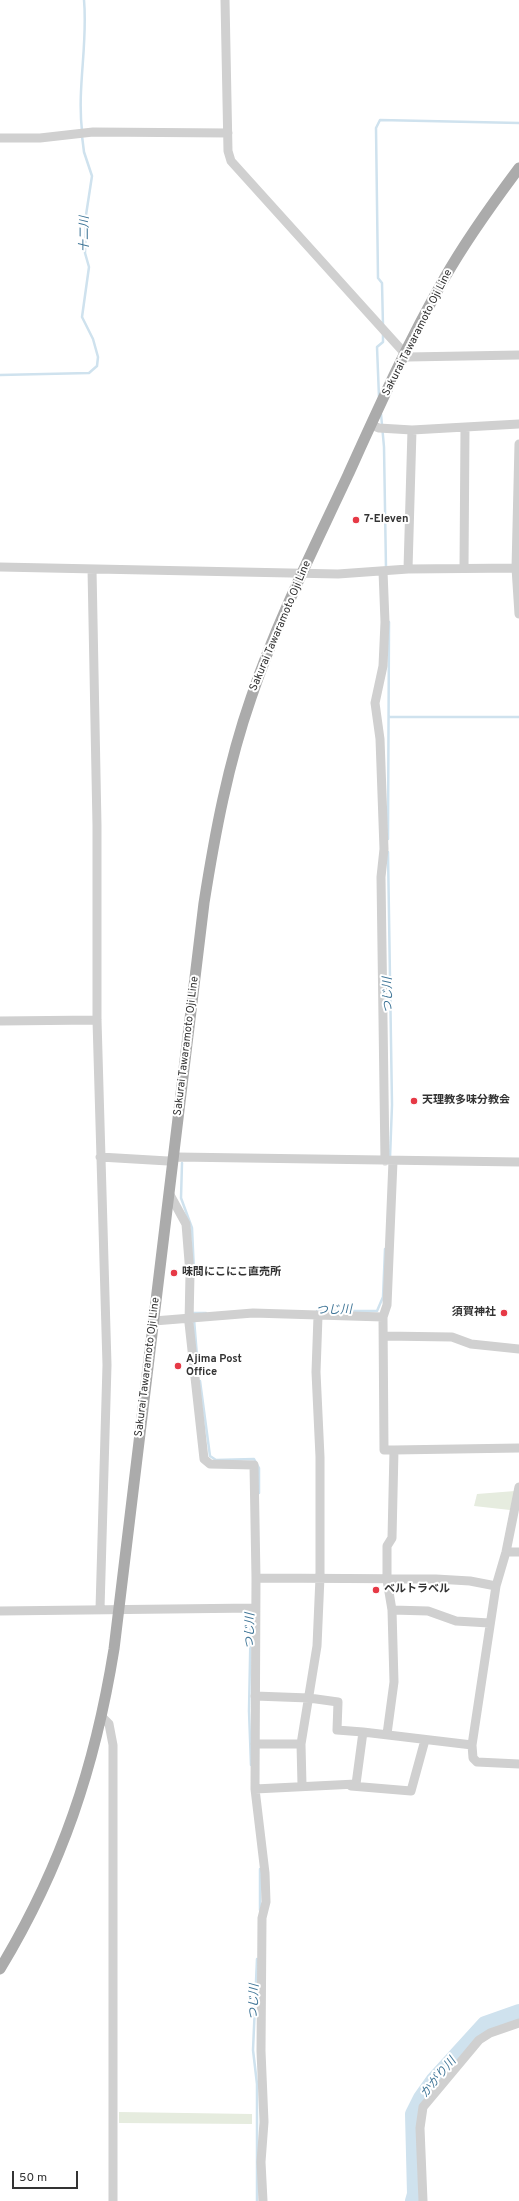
<!DOCTYPE html>
<meta charset="utf-8">
<style>
body{margin:0}
#map{position:relative;width:519px;height:2201px;overflow:hidden;background:#fff;font-family:Overpass,sans-serif}
canvas{display:block}
.scale{position:absolute;left:12px;top:2171px;width:66px;height:18px;box-sizing:border-box;border:2px solid #333;border-top:0;padding-left:5px;font-size:12px;line-height:14px;white-space:nowrap;color:#333;-webkit-text-stroke:3px #fff;paint-order:stroke}
</style>
<div id="map">
<canvas width="519" height="2201"></canvas>
<div class="scale">50 m</div>
</div>
<script>
const ctx = document.querySelector('canvas').getContext('2d');
ctx.lineJoin = 'round';
function fillPath(path, color) { ctx.fillStyle = color; ctx.fill(path, 'evenodd'); }
function stroke(path, color, width, dash) { ctx.strokeStyle = color; ctx.lineWidth = width; ctx.lineCap = dash ? 'butt' : 'round'; ctx.setLineDash(dash || []); ctx.stroke(path); }
function drawText(font, color, halo, rows, align = 'center') {
  ctx.font = font + ' Overpass,"Noto Sans JP",sans-serif'; ctx.lineWidth = 4; ctx.setLineDash([]); ctx.textBaseline = 'middle'; ctx.strokeStyle = halo; ctx.fillStyle = color; for (const [text, x, y, turn = 0] of rows) {
    ctx.save(); ctx.translate(x, y); ctx.rotate((+turn || 0) * Math.PI / 180); ctx.textAlign = isNaN(turn) ? turn : align; if (halo) ctx.strokeText(text, 0, 0); ctx.fillText(text, 0, 0); ctx.restore();
  }
}
fillPath(new Path2D(`
 M515,1491L510,1510L474,1506L477,1494Z
 M119,2112L252,2114V2124L119,2123Z`), '#e6ecdf');
stroke(new Path2D(`
 M82,131C77,87 88,44 84,0
 M383,326L382,283L378,278L376,128L380,120L519,123
 M0,375L89,373L97,366L98,357L93,339L82,317L89,267L85,253L86,215L92,176L84,152L82,136
 M379,397L377,347L383,342V333
 M381,414L384,447L386,569
 M390,717H519
 M388,839L389,622
 M388,852L392,1105L390,1158
 M182,1163L181,1198L192,1228L194,1272
 M317,1311H377L383,1297L385,1249
 M193,1313H206
 M194,1319L197,1356
 M200,1381L210,1456L216,1460L254,1459L259,1468V1493
 M251,1765L249,1711L251,1609
 M260,1910V1869
 M257,2201V2084L253,2050L257,1959`), '#cfe2ee', 2.5);
stroke(new Path2D(`
 M413,2201L415,2194L413,2114L421,2098L433,2081L485,2024L519,2012`), '#cfe2ee', 16);
stroke(new Path2D(`
 M225,0L228,151L231,161L408,357L519,355
 M0,138H40L93,132L228,133
 M371,425L379,428L412,430
 M519,444L516,568L519,614
 M0,567L338,574L408,569L519,568
 M464,568L465,428
 M92,569L97,826V1020L107,1365L100,1609
 M408,569L412,430L519,424
 M383,571L385,622L383,666L375,703L380,739L384,849L381,877L385,1161
 M0,1021L97,1020
 M100,1157L168,1161L177,1157L519,1162
 M169,1193L186,1224L190,1274L189,1323L204,1459L210,1464L254,1465L256,1578L255,1789L265,1873L266,1902L262,1918L261,2051L264,2122L261,2162L263,2201
 M154,1321L253,1313L383,1317
 M384,1336L452,1337L471,1344L519,1349
 M394,1450L519,1448
 M519,1487L506,1552L496,1586L472,1745L473,1758L477,1762L519,1764
 M506,1552H519
 M256,1578L436,1579L470,1581L496,1586
 M392,1610L428,1611L456,1621L489,1623
 M0,1611L255,1608
 M255,1696L309,1698L338,1702L337,1730L363,1732
 M102,1717L109,1724L113,1745V2201
 M387,1734L394,1682L392,1610L387,1580V1546L392,1538L394,1450H384L383,1317L387,1305L393,1161
 M255,1744H301
 M302,1785L301,1744L317,1646L320,1577V1457L316,1372L318,1316
 M351,1786L411,1791L425,1740
 M255,1789L356,1784L363,1732L472,1745
 M423,2201L420,2128L423,2107L479,2040L490,2033L519,2023`), '#d0d0d0', 9);
stroke(new Path2D(`
 M0,1969C62,1866 95,1767 114,1649L204,903C215,833 228,764 251,698C277,621 314,548 348,475C378,409 408,342 444,279C466,240 492,204 519,168`), '#ababab', 11);
for (const [x, y, r, color] of [
 [356,520,4,"#e63946"],
 [414,1101,4,"#e63946"],
 [174,1273,4,"#e63946"],
 [504,1313,4,"#e63946"],
 [178,1366,4,"#e63946"],
 [376,1590,4,"#e63946"]
]) { const dot = new Path2D(); dot.arc(x, y, r, 0, 2 * Math.PI); ctx.fillStyle = color; ctx.fill(dot); stroke(dot, '#fff', 1.5); }
drawText('11px', '#333', '#fff', [
 ["Sakurai Tawaramoto Oji Line",418,333,-63],
 ["Sakurai Tawaramoto Oji Line",281,626,-67],
 ["Sakurai Tawaramoto Oji Line",187,1046,-83],
 ["Sakurai Tawaramoto Oji Line",148,1367,-83]
]);
drawText('bold 11px', '#333', '#fff', [
 ["7-Eleven",364,520],
 ["天理教多味分教会",422,1101],
 ["味間にこにこ直売所",182,1273],
 ["須賀神社",496,1313,"right"],
 ["Ajima Post",186,1360],
 ["Office",186,1373],
 ["ベルトラベル",384,1590]
], 'left');
drawText('italic 12px', '#3f7597', '#fff', [
 ["十二川",86,234,-90],
 ["つじ川",389,995,-91],
 ["つじ川",334,1311,-1],
 ["つじ川",251,1631,-89],
 ["つじ川",255,2002,-88],
 ["かがり川",439,2078,-50]
]);
</script>
